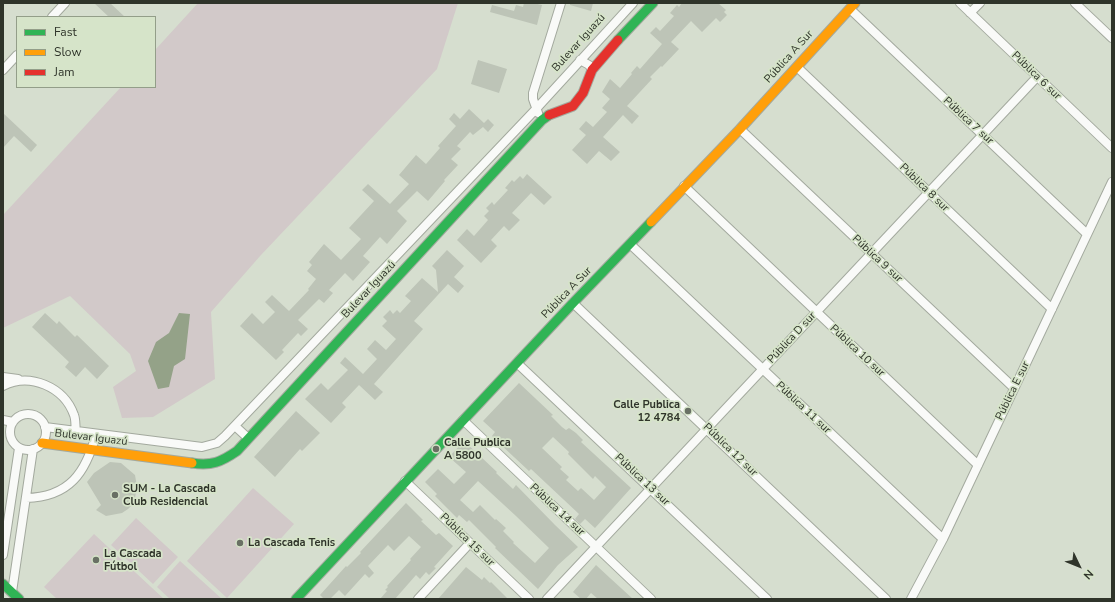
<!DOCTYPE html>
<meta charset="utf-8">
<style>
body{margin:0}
#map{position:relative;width:1115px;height:602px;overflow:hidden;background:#d6decf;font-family:"Nunito Sans",sans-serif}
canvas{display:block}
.frame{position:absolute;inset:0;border:4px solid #2f342a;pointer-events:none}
.legend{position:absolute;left:16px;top:16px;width:140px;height:72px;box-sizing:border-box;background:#d6e4c9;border:1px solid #939e89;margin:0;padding:5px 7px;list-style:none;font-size:12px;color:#2f342a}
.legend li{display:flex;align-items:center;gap:8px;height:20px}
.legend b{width:20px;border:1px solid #939e89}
.north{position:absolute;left:1059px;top:546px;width:40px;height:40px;-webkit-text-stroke:3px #d6e4c9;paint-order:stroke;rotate:133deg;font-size:11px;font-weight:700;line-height:16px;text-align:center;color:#2f342a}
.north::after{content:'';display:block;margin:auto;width:14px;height:18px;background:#2f342a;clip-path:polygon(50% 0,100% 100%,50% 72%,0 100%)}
</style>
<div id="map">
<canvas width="1115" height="602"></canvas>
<div class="frame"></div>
<ul class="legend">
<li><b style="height:5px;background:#30b455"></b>Fast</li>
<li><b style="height:5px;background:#ff9f0a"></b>Slow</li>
<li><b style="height:5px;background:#e5322d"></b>Jam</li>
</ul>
<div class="north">N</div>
</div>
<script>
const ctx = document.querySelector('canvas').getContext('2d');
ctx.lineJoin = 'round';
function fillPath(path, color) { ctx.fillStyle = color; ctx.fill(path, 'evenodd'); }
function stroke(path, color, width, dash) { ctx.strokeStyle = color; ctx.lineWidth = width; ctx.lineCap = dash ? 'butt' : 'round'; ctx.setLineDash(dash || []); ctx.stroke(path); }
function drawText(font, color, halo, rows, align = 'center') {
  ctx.font = font + ' "Nunito Sans",sans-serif'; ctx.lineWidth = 3.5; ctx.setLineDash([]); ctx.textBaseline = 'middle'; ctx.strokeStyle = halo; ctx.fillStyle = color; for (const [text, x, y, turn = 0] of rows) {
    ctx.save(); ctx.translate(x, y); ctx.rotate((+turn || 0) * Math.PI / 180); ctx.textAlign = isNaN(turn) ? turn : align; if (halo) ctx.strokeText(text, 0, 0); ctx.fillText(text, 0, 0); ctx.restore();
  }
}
fillPath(new Path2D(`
 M198,3H458L437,69L261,255L211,312L215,379L153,417L122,418L113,387L136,371L130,354L70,296L3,328V215L121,87H155V50Z
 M253,488L294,524L227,598L187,561Z
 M136,518L178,557L153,584L111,545Z
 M94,534L164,599H57L44,587Z
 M180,561L222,599H170L157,587Z`), '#d2c9c9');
fillPath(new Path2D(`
 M179,313L190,314L185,359L174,366L169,387L158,389L148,361L156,342L169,333Z`), '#94a288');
fillPath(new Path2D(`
 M94,3H110L125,17H109Z
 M524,3H533L542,5L537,25L490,12L492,5L514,11L516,5L523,7Z
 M570,3H593L591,11L570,5Z
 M682,3H718L726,10L724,12L727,15L720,22L716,18L702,32L691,21L671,42L679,49L662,67L661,66L650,77L652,79L627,106L639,116L632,124L623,115L603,137L620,152L611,161L599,151L587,164L572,150L586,135L579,129L586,121L593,127L607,112L602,108L610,99L602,92L610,79L620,88L632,74L631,73L637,66L640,69L662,44L650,33L656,27L660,31L674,16L670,13L677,5L679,7Z
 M478,60L507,69L499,93L471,84Z
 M469,109L484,123L488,119L494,125L488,132L483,127L473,135L470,132L457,146L461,149L451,159L458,165L444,180L445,181L428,201L417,191L397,211L407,221L387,244L380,237L363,256L370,262L353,281L345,273L329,290L333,293L324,303L319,299L298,320L308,329L301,336L298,333L282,350L284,352L276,360L240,326L252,313L263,324L275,312L265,302L272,295L289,311L309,290L308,289L316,279L307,271L312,265L309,262L324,244L341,260L361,239L349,228L374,201L362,190L368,184L390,204L409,184L399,175L416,155L426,164L440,148L438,146L456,126L449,119L454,113L460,119Z
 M3,113L37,145L31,152L14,136L3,148Z
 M527,174L552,197L544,205L531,193L512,213L520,220L509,231L504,226L491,240L497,246L481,263L457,240L467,229L474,236L488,220L484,216L489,211L486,208L492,202L494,205L508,190L505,188L512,180L514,182L520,176L523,179Z
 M447,250L464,266L454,277L464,286L458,293L448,284L414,321L423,329L374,384L383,392L375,400L359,385L342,403L346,407L331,423L305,399L321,383L328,390L348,370L340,363L345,357L363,374L377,359L367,349L375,340L386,350L396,339L382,326L387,321L383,317L390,310L393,314L397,310L400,313L411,301L405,296L422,278L438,292L436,270L432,266Z
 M45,313L57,324L59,321L75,337L77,335L109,366L97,379L85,367L76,377L65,367L69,362L32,327Z
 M519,383L553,415L551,416L562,427L566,430L569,428L576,433L583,440L581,442L631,488L595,528L585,519L580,524L575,519L579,514L531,469L529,471L500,444L492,436L495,432L483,421ZM553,437L569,452L568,454L593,479L595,476L606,487L594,500L581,488L578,491L566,480L569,477L560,469L562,467L542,448Z
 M296,411L320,433L302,451L300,449L275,477L254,457Z
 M464,441L497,472L496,473L513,489L516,485L555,525L578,547L558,565L538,589L495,548L496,547L469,520L467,522L459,515L457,518L435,496L437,494L425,482L438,469L454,484L466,472L449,457ZM478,481L516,516L549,548L535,563L513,543L514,542L503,531L506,528L496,519L495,520L480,505L473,512L460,500Z
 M110,462L121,463L135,475L137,487L134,503L128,509L122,513L106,516L96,510L101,505L87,482L94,473Z
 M406,503L423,520L421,521L436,535L439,533L453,546L434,567L436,568L429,575L426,572L420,579L416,575L395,599H380L387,591L385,590L388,587L387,586L411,560L410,559L421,547L409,536L394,551L388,545L368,566L374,573L369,578L365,574L345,596L339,590L330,599H324L320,595L346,566L347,567L361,553L360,552Z
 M596,565L610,578L633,599H598L591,593L586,599H581L573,592Z
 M466,567L482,580L484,577L490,583L491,582L508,599H438Z`), '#bdc4b7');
const street = new Path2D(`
 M960,3L1112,148
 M1075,3L1112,38
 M850,9L1087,234
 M970,13L980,3
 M52,17L65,3
 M580,60L589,65L592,70
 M797,67L1052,309
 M3,70L17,55
 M538,113L533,99V93L561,3
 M740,129L1014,388
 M684,186L978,465
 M630,244L943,539
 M573,303L886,599
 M517,363L767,599
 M3,377L18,379
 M3,386C30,372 64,387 74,415C76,420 75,426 76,431
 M10 432a18 18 0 1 1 36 0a18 18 0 1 1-36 0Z
 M3,420L13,422
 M463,420L651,599
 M235,426L248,438
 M45,427L202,447L217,443L225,436L536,109L633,3
 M405,481L529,599
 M26,498C69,497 86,473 96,434
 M3,555L19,448
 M12,592L33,449
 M418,599L470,543
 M547,599L1037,77
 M911,599L943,539L1112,182`);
const fast = new Path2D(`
 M618,40L653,3
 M192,463C212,466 221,462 237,451L542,120L549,115
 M3,584L19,599
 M296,599L573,303L651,222`);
const slow = new Path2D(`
 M651,222L740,129L855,3
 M42,443L192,463`);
const jam = new Path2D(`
 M549,115L573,106L583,93L592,70L618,40`);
stroke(street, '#a3a99e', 10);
stroke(fast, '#a3a99e', 11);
stroke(slow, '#a3a99e', 11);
stroke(jam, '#a3a99e', 11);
stroke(street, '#f9faf8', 8);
stroke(fast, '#30b455', 9);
stroke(slow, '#ff9f0a', 9);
stroke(jam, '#e5322d', 9);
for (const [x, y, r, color] of [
 [688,411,4,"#697064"],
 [436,449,4,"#697064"],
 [115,495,4,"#697064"],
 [240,543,4,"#697064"],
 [96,560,4,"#697064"]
]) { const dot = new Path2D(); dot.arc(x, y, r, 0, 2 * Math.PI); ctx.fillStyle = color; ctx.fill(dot); stroke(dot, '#d6e4c9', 1.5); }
drawText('11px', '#2f342a', '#d6e4c9', [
 ["Bulevar Iguazú",579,43,-48],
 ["Pública A Sur",789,57,-48],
 ["Pública 6 sur",1036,76,44],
 ["Pública 7 sur",968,121,43],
 ["Pública 8 sur",924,188,44],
 ["Pública 9 sur",877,259,43],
 ["Bulevar Iguazú",369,290,-47],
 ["Pública A Sur",567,293,-46],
 ["Pública D sur",792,338,-47],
 ["Pública 10 sur",857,351,43],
 ["Pública E sur",1013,391,-64],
 ["Pública 11 sur",803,408,43],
 ["Bulevar Iguazú",91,438,7],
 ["Pública 12 sur",730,450,44],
 ["Pública 13 sur",642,480,43],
 ["Pública 14 sur",557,510,43],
 ["Pública 15 sur",467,540,44]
]);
drawText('bold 11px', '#2f342a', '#d6e4c9', [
 ["Calle Publica",680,405,"right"],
 ["12 4784",680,418,"right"],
 ["Calle Publica",444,443],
 ["A 5800",444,456],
 ["SUM - La Cascada",123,489],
 ["Club Residencial",123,502],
 ["La Cascada Tenis",248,543],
 ["La Cascada",104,554],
 ["Fútbol",104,567]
], 'left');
</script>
